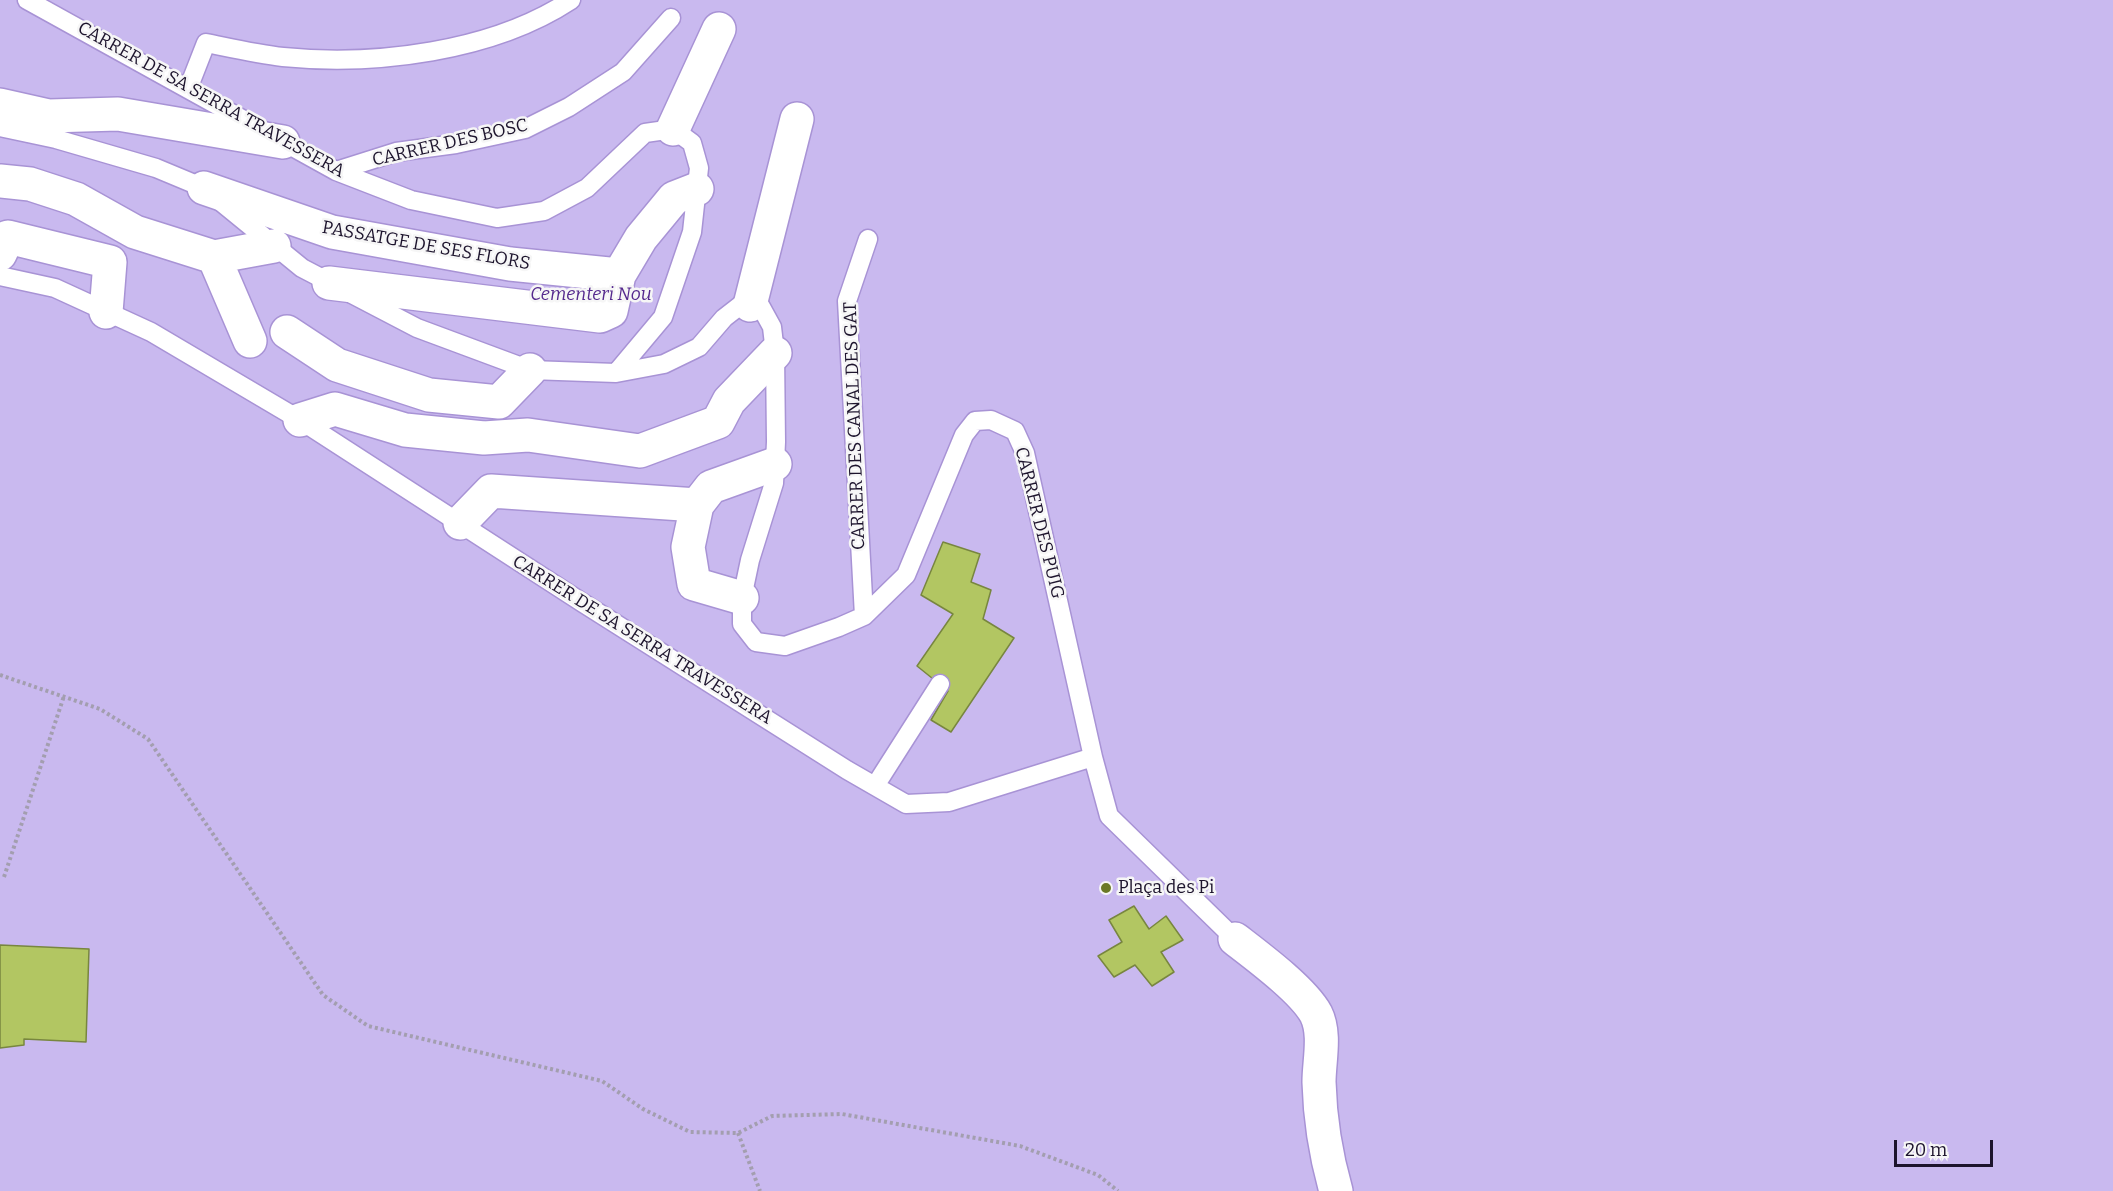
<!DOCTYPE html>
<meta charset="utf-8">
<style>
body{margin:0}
#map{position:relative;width:2113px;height:1191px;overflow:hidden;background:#ebe7f5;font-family:Bitter,serif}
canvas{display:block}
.scale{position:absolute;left:1894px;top:1140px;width:99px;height:27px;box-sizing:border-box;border:3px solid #1d142d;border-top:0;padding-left:8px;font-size:18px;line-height:21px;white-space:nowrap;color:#1d142d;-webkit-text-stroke:4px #f6f6f6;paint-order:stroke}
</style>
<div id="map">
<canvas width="2113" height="1191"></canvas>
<div class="scale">20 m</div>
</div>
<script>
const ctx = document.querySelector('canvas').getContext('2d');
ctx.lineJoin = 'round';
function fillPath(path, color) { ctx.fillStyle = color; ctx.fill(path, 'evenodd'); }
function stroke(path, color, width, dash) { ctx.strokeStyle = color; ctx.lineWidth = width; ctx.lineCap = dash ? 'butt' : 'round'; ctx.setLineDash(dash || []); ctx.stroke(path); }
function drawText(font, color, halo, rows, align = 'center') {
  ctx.font = font + ' Bitter,serif'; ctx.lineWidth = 5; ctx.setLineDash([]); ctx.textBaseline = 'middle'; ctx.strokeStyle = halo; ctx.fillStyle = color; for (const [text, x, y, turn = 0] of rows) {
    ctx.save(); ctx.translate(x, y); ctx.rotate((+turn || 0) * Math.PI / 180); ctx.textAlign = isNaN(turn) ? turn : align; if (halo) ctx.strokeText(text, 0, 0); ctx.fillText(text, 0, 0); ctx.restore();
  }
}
fillPath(new Path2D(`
 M0,0H2113V1191H0Z`), '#c9b9ef');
const building = new Path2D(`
 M943,542L980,554L971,582L991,590L983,619L1014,638L951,732L931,720L948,691L917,666L953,614L921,595Z
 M1134,906L1149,929L1166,916L1183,940L1161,952L1174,972L1152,986L1135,965L1114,977L1098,956L1122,942L1109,920Z
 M0,945L89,949L86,1042L24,1039V1045L0,1048Z`);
fillPath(building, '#b2c662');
stroke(building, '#78863f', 1.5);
const lane = new Path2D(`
 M188,89L206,43C231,48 257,54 283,57C375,66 492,52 571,0
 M0,127L56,139L156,168L204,188L302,268L417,328L530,370L616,373L663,317L692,232L699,168L692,143L673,129L645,133L587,188L544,211L497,218L411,200L336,171L27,0
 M336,171L396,152L456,144L525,129L569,107L623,72L671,18
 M0,276L55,288L151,332L300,420L583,603L847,770L906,804L949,802L1093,757L1109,816L1235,939
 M616,373L664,364L699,347L724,318L742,304L761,307L772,327L775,353L776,442L774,483L750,560L742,598V624L756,642L785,646L839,627L864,616L906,575L964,435L975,421L991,420L1015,431L1025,453L1093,757
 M864,616L847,301L868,239
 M875,786L940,684`);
const street = new Path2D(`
 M0,105L49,116L118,114L283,142
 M673,129L719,29
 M0,181L30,184L76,199L135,232L214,257L274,246
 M204,188L332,232L510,264L619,275
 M0,254L8,237L110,262L106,312
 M214,257L250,341
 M329,283L600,316L611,311L619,275L641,238L674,198L697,189
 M750,305L797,119
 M287,332L337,365L429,395L499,402L530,370
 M300,420L335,409L405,430L484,438L528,435L640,451L718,422L729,401L775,353
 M697,505L688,547L694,584L742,598
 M460,523L491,491L697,505L711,487L775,464
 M1235,939C1257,956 1303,990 1316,1014C1326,1034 1319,1061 1319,1082C1320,1119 1326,1156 1336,1191`);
stroke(lane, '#a893d5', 21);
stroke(street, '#a893d5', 36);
stroke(new Path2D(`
 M0,675L100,709L148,739L323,995L368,1026L602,1081L643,1109L690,1132L738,1133L772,1116L842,1114L1020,1146L1098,1175L1118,1191
 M4,877L64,696
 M738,1133L760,1191`), '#a39eaf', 4, [3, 3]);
stroke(lane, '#fff', 18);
stroke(street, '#fff', 33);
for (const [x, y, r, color] of [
 [1106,888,6,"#6b7927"]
]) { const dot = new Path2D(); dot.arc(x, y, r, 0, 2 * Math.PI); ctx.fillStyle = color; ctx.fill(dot); stroke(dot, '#f6f6f6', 2); }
drawText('18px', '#1d142d', '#f6f6f6', [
 ["CARRER DE SA SERRA TRAVESSERA",211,100,29],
 ["CARRER DES BOSC",450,143,-13],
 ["PASSATGE DE SES FLORS",426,246,10],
 ["CARRER DES CANAL DES GAT",855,426,-92],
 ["CARRER DES PUIG",1039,523,76],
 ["CARRER DE SA SERRA TRAVESSERA",642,640,32]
]);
drawText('italic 18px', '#55298e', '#f6f6f6', [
 ["Cementeri Nou",591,295]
]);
drawText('18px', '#1d142d', '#f6f6f6', [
 ["Plaça des Pi",1118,888]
], 'left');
</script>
